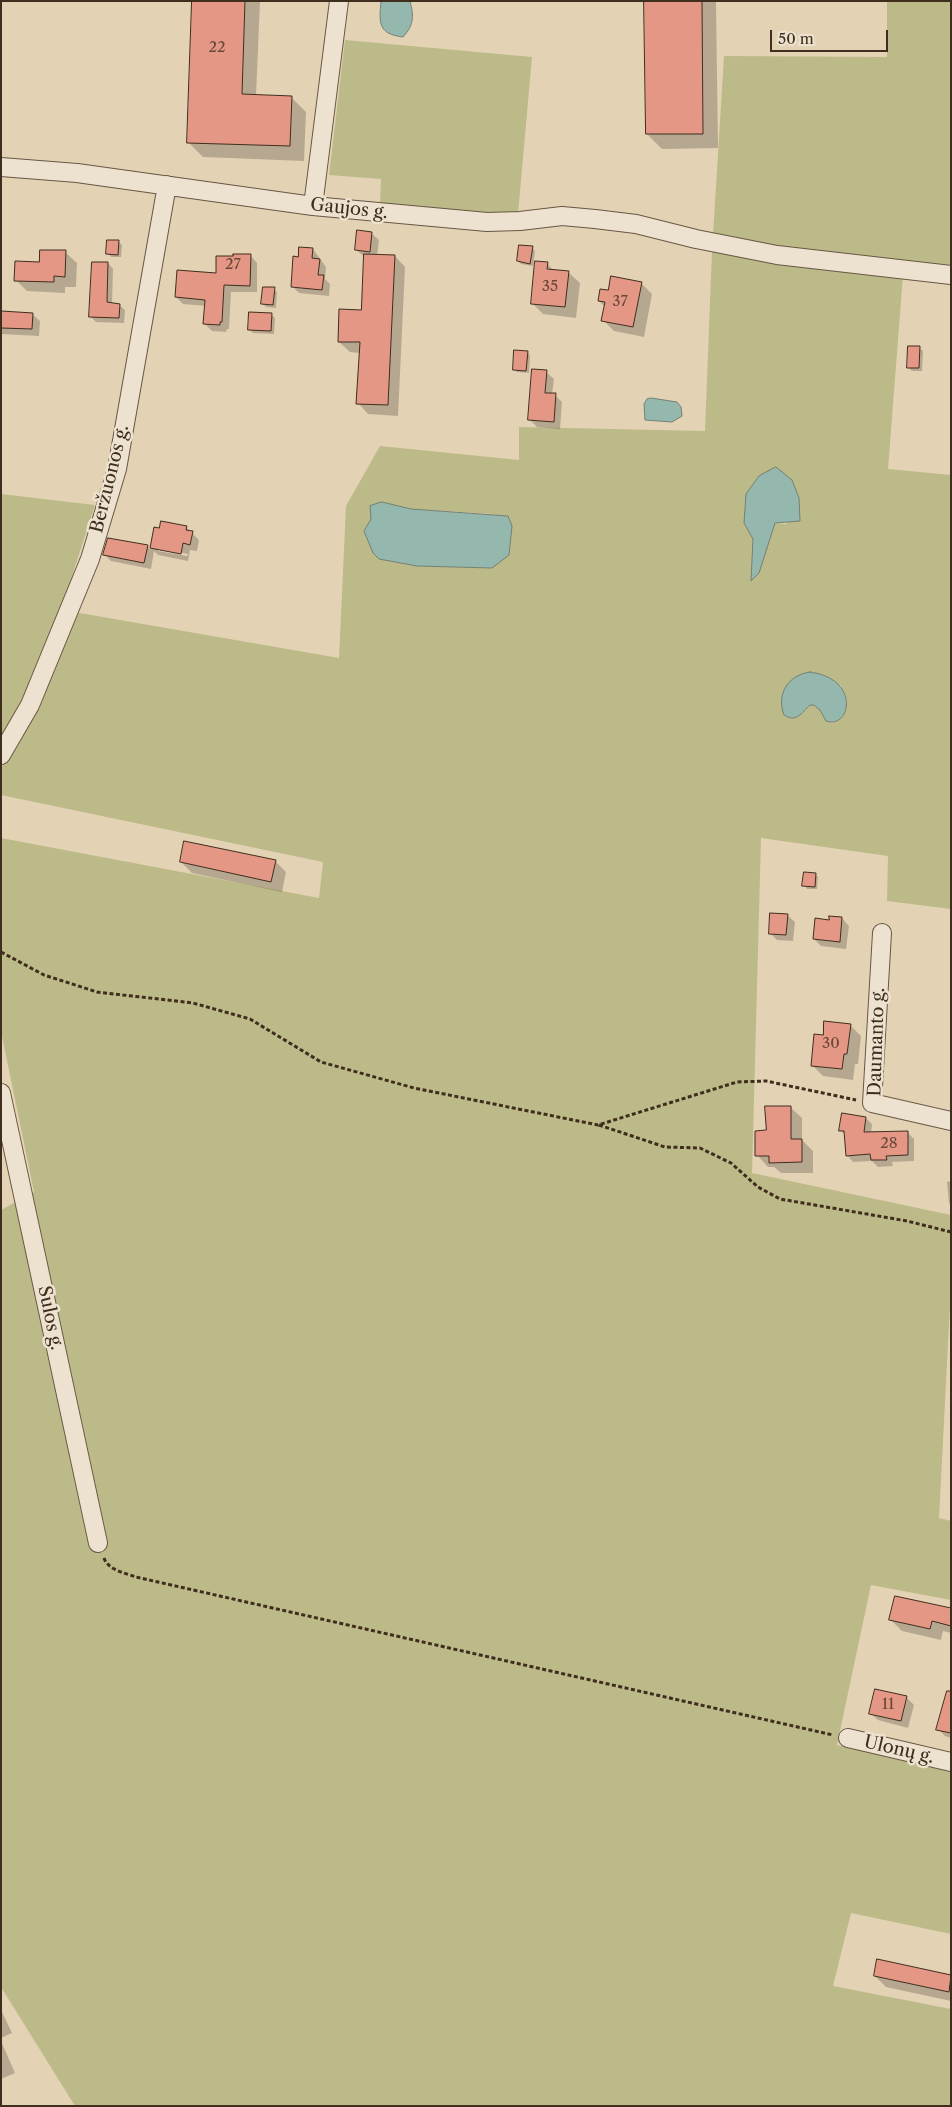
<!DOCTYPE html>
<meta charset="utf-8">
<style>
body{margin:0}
#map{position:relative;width:952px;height:2107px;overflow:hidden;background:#e4d2b5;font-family:"Libre Caslon Text",serif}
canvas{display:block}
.frame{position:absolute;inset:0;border:2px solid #3f2d1e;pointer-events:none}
.scale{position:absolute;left:770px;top:30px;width:118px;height:22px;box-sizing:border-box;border:2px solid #3f2d1e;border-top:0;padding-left:6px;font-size:15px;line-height:18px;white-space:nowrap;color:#3f2d1e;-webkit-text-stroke:4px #ede2cf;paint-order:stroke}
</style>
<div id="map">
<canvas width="952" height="2107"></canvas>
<div class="frame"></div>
<div class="scale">50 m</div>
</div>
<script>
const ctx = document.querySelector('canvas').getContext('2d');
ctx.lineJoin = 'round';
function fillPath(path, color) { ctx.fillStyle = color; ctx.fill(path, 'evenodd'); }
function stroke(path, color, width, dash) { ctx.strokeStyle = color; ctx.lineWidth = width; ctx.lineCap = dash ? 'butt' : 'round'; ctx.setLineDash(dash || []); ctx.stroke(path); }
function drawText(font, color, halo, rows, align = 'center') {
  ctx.font = font + ' "Libre Caslon Text",serif'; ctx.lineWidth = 5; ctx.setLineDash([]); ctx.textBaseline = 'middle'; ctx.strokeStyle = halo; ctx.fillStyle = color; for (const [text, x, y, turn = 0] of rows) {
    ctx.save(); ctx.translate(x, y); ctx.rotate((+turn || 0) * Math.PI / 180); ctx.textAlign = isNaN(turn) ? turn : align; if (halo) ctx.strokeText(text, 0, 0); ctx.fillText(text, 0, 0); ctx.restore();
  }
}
fillPath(new Path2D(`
 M887,1H951V267L781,249L713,235L724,56L887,57Z
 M345,40L532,57L518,214L380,206L381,179L329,175Z
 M712,251L903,275L888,469L951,475V909L887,901L888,856L761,838L752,1173L951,1215V1286L939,1518L951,1521V1600L871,1585L837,1745L951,1772V1934L851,1913L833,1986L951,2009V2106H75L1,1987V1210L34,1192L1,1031V838L319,898L323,862L1,795V769L74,612L339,658L346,506L380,446L519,460V427L705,431ZM799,498V509L786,524L775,523L751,580L753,539ZM382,502L411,509L494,514L492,568L417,566L364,532ZM841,685L843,715L837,721L831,723C824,717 821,709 815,705H810C801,713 797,723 784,715Z
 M1,494L95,505L61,610L30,691L1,742Z`), '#bcba88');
const water = new Path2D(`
 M381,1H410C414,17 414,25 403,37C378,34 379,23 381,1Z
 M651,398L677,402L681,407L682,416L672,422L645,420L644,404L647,399Z
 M776,467L792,480L799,498L800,521L775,523L759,573L751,581L753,539L744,523L746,494L759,476Z
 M382,502L411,509L508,516L512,526L509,555L492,568L417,566L379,559L373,553L364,531L371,519L370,506Z
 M810,672C862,679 850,730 826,721L820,710L814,705H810C801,713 797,723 784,715C776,694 788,675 810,672Z`);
fillPath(water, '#95b8ae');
stroke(water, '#738074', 1);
fillPath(new Path2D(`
 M193,1H260L256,96L291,97L306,112L304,161L203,157L188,142Z
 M646,1H716L718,148L662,149L647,134Z
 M371,233L379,240L377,256H395L405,267L398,416L368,414L358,403L360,353L350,352L339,342L362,311L365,257L356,250Z
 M119,242L122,245L121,257H111L108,253Z
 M532,248L535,251L533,266L521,264L518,261Z
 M313,249L326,267L325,279L330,284L329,296L299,293L292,286L300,258Z
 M65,252L77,263L76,287H65V293L27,291L16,280L41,264Z
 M250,255L257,263V292H231L229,329H227L226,332L212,331L205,324L206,306L183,304L176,297Z
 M108,263L113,269L112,304L119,305L125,310L124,323L96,322L90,316Z
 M547,263L554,271L568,272L580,283L576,318L543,314L532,303Z
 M641,283L652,294L644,337L614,331L603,320L605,307L599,301L609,292Z
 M274,289L277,292L276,308L266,307L263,304Z
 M1,313L32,314L40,321L39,336L1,334V336Z
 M271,314L275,318L274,334L253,333L249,329Z
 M919,348L923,351L922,371H912L908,367Z
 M527,352L530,355L529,373L517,372L514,369Z
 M546,372L554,379L552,394L555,395L562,402L560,429L537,427L529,419Z
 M186,527L199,540L197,551L190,550L188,561L158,555L154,551L151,569L111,561L104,554L147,546L151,550L155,528ZM158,548L188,554L187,556L158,551Z
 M275,861L286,872L282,892L192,873L181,862Z
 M815,874L818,877L817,889H807L804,885Z
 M787,915L795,922L793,941L777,940L770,933Z
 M842,918L849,926L846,949L821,946L814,939L830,921Z
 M850,1025L861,1036L858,1064H855L853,1080L823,1076L812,1065L824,1037Z
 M790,1107L802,1118V1140L813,1151V1173H781L774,1167H768L757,1155L767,1131Z
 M866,1118L872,1124L871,1133L907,1132L914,1139V1161L892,1162L893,1166L878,1167L872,1161L853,1162L847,1155L845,1135L841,1130Z
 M951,1181V1205L949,1203L947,1182Z
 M951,1610V1633L943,1631L941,1640L902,1631L891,1620Z
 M906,1697L914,1705L908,1728L878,1720L870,1713Z
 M951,1705V1738L945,1736L938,1729Z
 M875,1976L951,1977V2001L886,1987Z
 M1,2010L12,2033L1,2038Z
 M1,2041L15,2073L1,2079Z`), '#0003');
const building = new Path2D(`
 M192,1H245L242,94L292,96L290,146L187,143Z
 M644,1H702L703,134H646Z
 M357,230L372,232L370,252L355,250Z
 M107,240H119L118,255L106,254Z
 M519,245L533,246L530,264L517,261Z
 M299,247L313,248L312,258L320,259L318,275H324L322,290L291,287L293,256L298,257Z
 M40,250H66L65,277L54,276V282L14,281L15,261L39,262Z
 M233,254H251L250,286L224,285L222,322H220V325L203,324L205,300L175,297L177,270L216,273V256H233Z
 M364,254L395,255L388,405L356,404L360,342H338L339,309L361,310Z
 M535,261L548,262L547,269L569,271L565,307L531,304Z
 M92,262H108L107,302L120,304L119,318L89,317Z
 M611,276L642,282L633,327L601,321L605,302L598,301L600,289L608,290Z
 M263,287H275L273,305L261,304Z
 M1,311L33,313L32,329L1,328Z
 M249,312L272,313L271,331L248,330Z
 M908,346H920L919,368H907Z
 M514,350L528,351L526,371L513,370Z
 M532,369L547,370L545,393H556L554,422L528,420Z
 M161,521L187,526L186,530L193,531L190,545L183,543L181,554L150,548L154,527L159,528Z
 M108,538L148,545L144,563L103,555Z
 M184,841L276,860L271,882L180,862Z
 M804,872L816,873L815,887L802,886Z
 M770,913L788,914L786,935L769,934Z
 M829,916L842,917L840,942L813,939L815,918L829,920Z
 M824,1021L851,1024L847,1054H844L842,1069L811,1066L814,1034L823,1035Z
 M765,1106H791V1139H802V1162L769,1163V1156H755V1131L766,1130Z
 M842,1113L866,1117L864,1132L908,1131V1155L886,1156L887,1160H871L870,1154L846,1156L844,1131H839Z
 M895,1596L951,1608V1626L932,1621L930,1629L889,1620Z
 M875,1689L907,1696L901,1721L869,1714Z
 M947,1691H951V1733L936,1730Z
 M877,1959L951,1975L949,1992L874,1976Z`);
fillPath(building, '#e49785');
stroke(building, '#3f2d1e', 1);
const minor = new Path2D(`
 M1,167L77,173L313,206L487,222L520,221L562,216L595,219L636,224L696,239L777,255L951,275
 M313,206L339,1
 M1,755L30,705L90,559L117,469L167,185
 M882,933L872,1103L951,1121
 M1,1093L98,1543
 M848,1738L951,1762`);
stroke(minor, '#685644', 20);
stroke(new Path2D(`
 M1,952L44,975L97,992L193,1003L250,1019L321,1062L414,1088L598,1125L737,1082L766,1081L856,1100
 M599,1125L665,1147L700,1148L731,1163L758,1187L780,1199L907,1221L951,1232
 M104,1558C108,1570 125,1573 136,1577L833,1735`), '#3f2d1e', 3, [4, 2.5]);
stroke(minor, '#ede2cf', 18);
drawText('15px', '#684838', null, [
 ["22",217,48],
 ["27",233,265],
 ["35",550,287],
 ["37",620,302],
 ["30",831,1044],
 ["28",889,1144],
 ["11",888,1705]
]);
drawText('18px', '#3f2d1e', '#ede2cf', [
 ["Gaujos g.",349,209,6],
 ["Beržuonos g.",110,479,-76],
 ["Daumanto g.",877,1042,-88],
 ["Sulos g.",50,1318,78],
 ["Ulonų g.",899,1750,13]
]);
</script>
